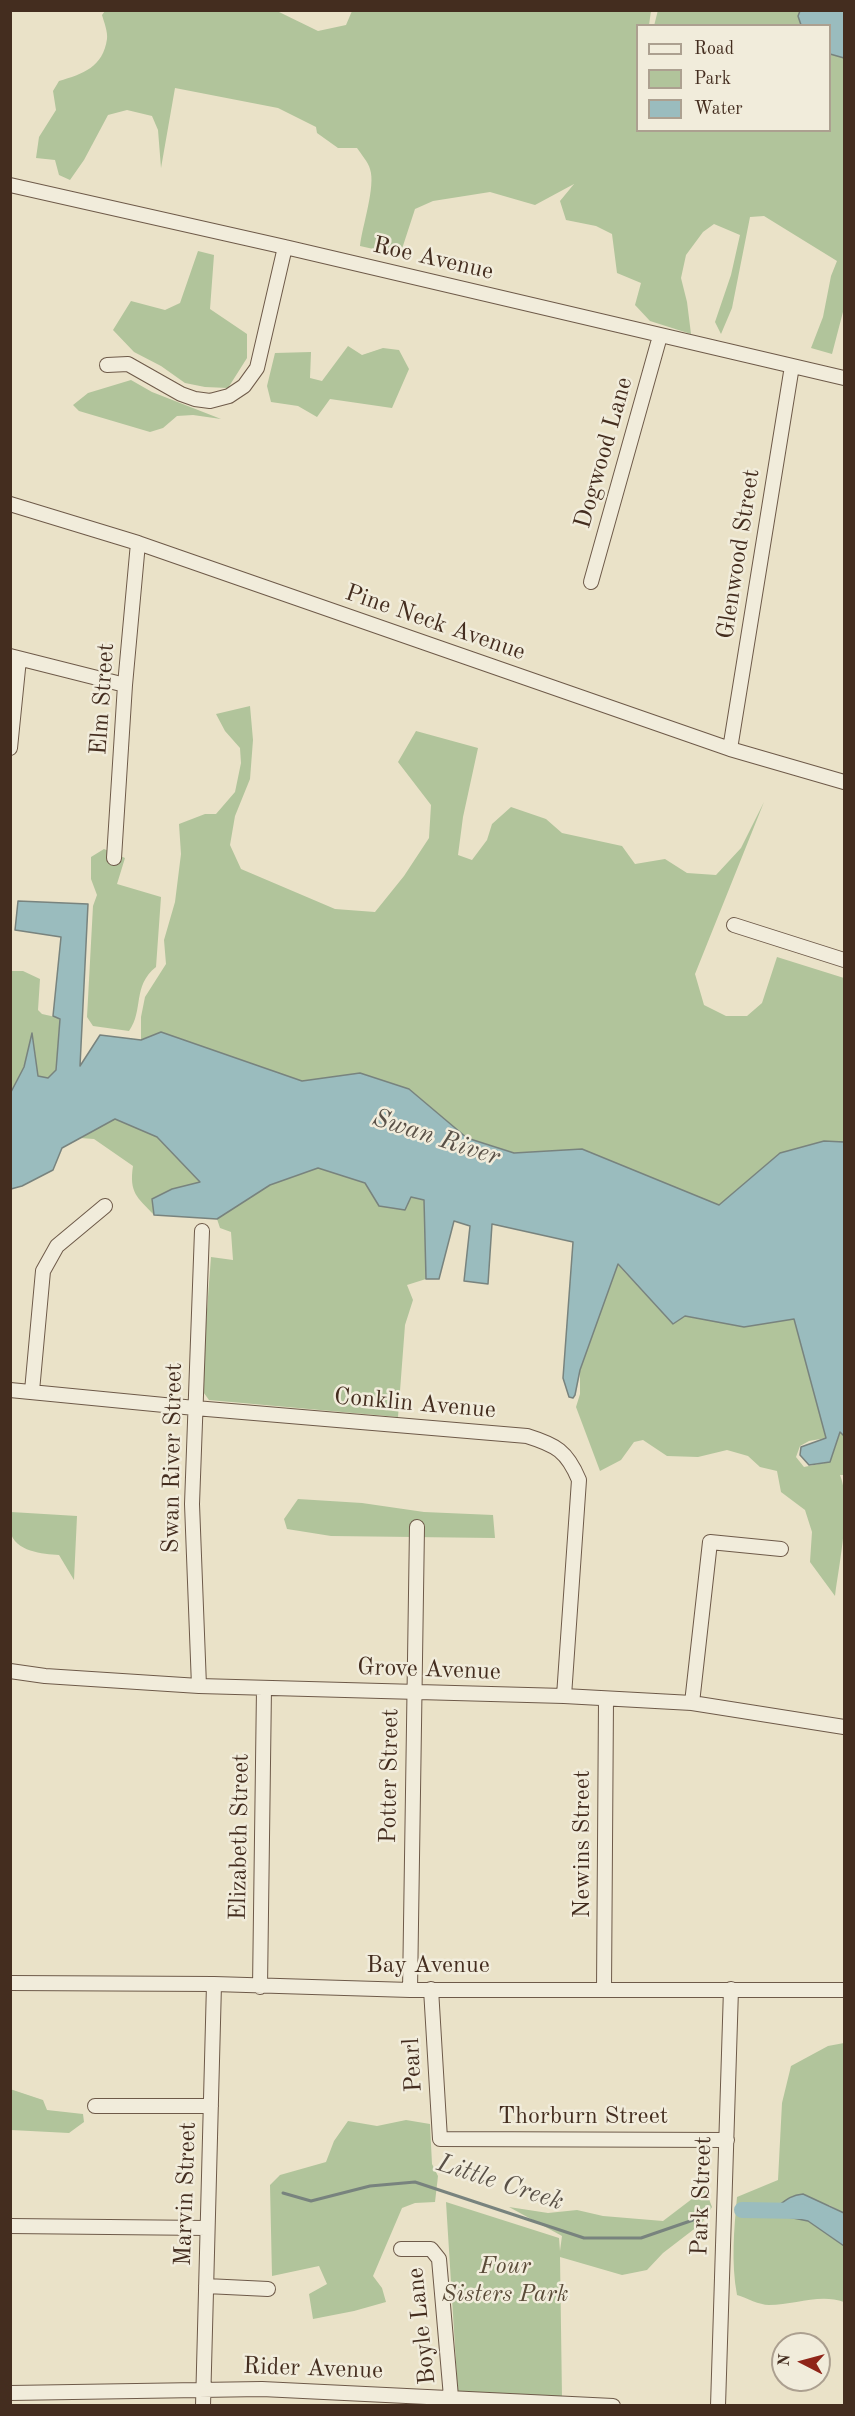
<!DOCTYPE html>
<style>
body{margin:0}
#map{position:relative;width:855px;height:2416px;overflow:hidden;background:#eae2c8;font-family:"Old Standard TT",serif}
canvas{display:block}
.frame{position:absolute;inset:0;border:12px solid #442d1f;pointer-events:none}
.legend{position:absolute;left:636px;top:24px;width:195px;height:108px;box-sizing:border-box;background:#f1ecdb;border:2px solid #aca090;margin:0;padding:8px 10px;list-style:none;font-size:18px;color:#442d1f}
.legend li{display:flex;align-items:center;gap:12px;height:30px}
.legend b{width:30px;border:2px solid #aca090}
.north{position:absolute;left:771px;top:2332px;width:60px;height:60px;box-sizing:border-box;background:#f1ecdb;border:2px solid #aca090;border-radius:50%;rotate:276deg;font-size:16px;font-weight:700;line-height:24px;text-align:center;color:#442d1f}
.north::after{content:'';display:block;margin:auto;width:21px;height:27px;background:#8f2418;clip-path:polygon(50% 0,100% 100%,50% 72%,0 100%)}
</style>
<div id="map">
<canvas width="855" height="2416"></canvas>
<div class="frame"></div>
<ul class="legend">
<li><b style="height:8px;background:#f1ecdb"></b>Road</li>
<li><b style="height:16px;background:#b1c49b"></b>Park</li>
<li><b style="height:16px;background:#9abcbe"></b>Water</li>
</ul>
<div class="north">N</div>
</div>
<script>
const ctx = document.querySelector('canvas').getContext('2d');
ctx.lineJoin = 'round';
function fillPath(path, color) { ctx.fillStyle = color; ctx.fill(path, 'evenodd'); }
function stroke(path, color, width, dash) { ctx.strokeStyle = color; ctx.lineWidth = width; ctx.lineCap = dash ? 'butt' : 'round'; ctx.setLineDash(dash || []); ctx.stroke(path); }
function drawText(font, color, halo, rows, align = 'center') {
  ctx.font = font + ' "Old Standard TT",serif'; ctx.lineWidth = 5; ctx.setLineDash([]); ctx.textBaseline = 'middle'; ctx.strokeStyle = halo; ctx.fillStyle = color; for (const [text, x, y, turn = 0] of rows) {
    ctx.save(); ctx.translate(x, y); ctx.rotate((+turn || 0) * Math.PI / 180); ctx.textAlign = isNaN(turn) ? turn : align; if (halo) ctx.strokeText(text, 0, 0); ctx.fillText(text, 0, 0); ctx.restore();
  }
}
fillPath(new Path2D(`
 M658,10L800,11L798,16L801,25L654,26Z
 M105,11H277L318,31L346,25L352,11H651L649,25L638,26V130H830V54L844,58V308L832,354L811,348L823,317L831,276L837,261L764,216L750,217L732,308L721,334L715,322L731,275L740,235L714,224L703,232L686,255L681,278L687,302L691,334L650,321L635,305L641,283L617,273L612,234L596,226L566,220L560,201L574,184L535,205L490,192L433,201L415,209L400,255L360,246C362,227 376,186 370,169C368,162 361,154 357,148H338L317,133L316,127L278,108L175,88L161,168L158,130L152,116L127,110L108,115L84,160L70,180L59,175L55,160L36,158L39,137L56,110L53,91L59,81C83,74 103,67 107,39C108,32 104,22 102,15Z
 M198,251L214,255L210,309L247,334V358L228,388L205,387L185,383L161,366L134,352L113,330L131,301L165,310L180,303Z
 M348,346L362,355L383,348L399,350L409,369L392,408L330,399L317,417L298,406L271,402L267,386L275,353L311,352L310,378L322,381Z
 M131,380L152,392L221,419L193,415L177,416L163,428L150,432L79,411L73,405L88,393Z
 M250,706L253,740L250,779L235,816L230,845L241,869L335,909L375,912L404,876L429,838L431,805L398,762L416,731L478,748L463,817L458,855L472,860L487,840L492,824L511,807L546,819L562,833L622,846L635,864L665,859L687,873L716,875L741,848L764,802L695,974L704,1005L726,1016H747L762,1003L777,957L844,978V1142L824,1141L780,1153L719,1205L582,1149L514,1153L467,1138L409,1089L360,1073L302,1081L161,1032L141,1040V1017L145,997L166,964L164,940L175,902L181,854L179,824L205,814H216L235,792L241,763L240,748L225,731L216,714Z
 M104,849L125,858L117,884L161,897L156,967C132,986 144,1010 129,1031L93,1026L87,1017L93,906L97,895L91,879V857Z
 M11,971H23L40,979L38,1010L42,1014L60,1018L56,1070L48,1078L38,1076L32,1035L24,1067L11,1092Z
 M115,1119L157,1137L201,1183L172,1189L152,1199L154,1215C137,1197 129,1193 133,1166L94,1139L80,1138Z
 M318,1168L424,1200L426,1279L407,1285L413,1300L405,1325L398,1417L209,1400L201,1389L211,1257L233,1260L231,1232L220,1228L217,1219L270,1185Z
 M617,1264L673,1324L685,1316L744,1327L794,1319L826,1438L809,1441L800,1446L796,1457L804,1467L829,1462L840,1431L844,1436V1475H840C852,1504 839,1564 835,1596L810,1562L812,1532L805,1510L781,1492L777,1471L760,1467L748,1456L727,1450L698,1457L667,1456L643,1440L634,1442L621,1460L600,1471L576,1407L580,1394V1370Z
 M298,1499L362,1503L424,1512L493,1515L495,1538L331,1536L287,1529L284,1519Z
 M11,1512L77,1516L74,1580L59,1555C43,1554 15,1552 10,1531C9,1525 10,1518 11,1512Z
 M844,2043V2213L829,2205L784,2201L778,2206V2215L808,2221L844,2246V2302C820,2293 794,2305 769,2305C759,2305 747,2298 737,2295C731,2262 734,2230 737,2197L778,2180L782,2103L791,2066L828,2046Z
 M10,2089L43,2100L47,2110L83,2114L84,2122L69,2133L11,2130Z
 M406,2120L430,2124L432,2164L438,2176L435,2202L415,2203L402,2208L373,2276L382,2288L386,2302L354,2311L313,2319L309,2294L327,2284L319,2266L272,2276L270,2185L280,2175L326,2162L334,2141L348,2121L377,2126Z
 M705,2189L712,2207L702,2223L663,2253L647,2270L622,2275L560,2257L562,2398L458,2395L446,2202L559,2238L560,2251L562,2236L509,2207L548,2213L577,2210L603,2216L663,2221Z`), '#b1c49b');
const water = new Path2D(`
 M800,11H844V58L830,54V26L801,25L798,16Z
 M18,901L88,904L80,1066L100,1035L141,1040L161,1032L302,1081L360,1073L409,1089L467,1138L514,1153L582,1149L719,1205L780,1153L824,1141L844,1142V1436L840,1432L830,1462L809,1465L800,1455L801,1447L826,1438L794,1319L744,1327L685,1316L673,1324L618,1264L580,1370L575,1395L573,1398L569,1397L563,1378L573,1242L492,1224L488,1284L464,1281L470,1226L454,1221L439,1279H426L424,1200L411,1197L405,1210L379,1206L365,1183L318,1168L270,1185L217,1219L154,1215L152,1199L172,1189L200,1182L157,1137L115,1119L62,1148L53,1170L22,1186L11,1189V1092L24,1067L32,1033L38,1076L48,1078L56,1070L60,1019L53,1016L61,937L15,930Z
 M803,2194L844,2213V2246L808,2221L778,2215V2206C787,2199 792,2195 803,2194Z`);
fillPath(water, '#9abcbe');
stroke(water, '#78837e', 1.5);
stroke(new Path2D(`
 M283,2193L311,2201L370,2186L415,2182L584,2238H641L699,2218`), '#78837e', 3);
stroke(new Path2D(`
 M742,2210L801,2211`), '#9abcbe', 16);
const minor = new Path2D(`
 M10,185L285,247L844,378
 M107,365L128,364L181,394L195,399L210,401L229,396L244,386L257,368L285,247
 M10,504L138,543L730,749L844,782
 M591,582L660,336
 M10,656L125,685
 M10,748L19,659
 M730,749L792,366
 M114,858L125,685L138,543
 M734,925L844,960
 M10,1390L195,1408L527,1436C556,1445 567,1451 579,1480L564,1696
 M32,1391L43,1271L57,1246L105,1206
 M10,1671L45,1676L199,1686L564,1696L692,1703L844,1727
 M199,1686L192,1504L202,1231
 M692,1703L710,1542L781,1549
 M10,1983L214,1984L410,1990H844
 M260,1987L264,1688
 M431,1989L440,2139L727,2140
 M604,1989L606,1700
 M410,1990L417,1527
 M95,2106H211
 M10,2226L207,2228
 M401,2249H431L439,2259L451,2397
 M206,2286L268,2289
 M10,2393L262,2389L613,2406
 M203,2406L214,1984
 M718,2406L731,1989`);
stroke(minor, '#6e5a49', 16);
stroke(minor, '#f1ecdb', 14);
drawText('24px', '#442d1f', '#f1ecdb', [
 ["Roe Avenue",433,259,13],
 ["Dogwood Lane",604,453,-74],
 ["Glenwood Street",739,554,-81],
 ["Pine Neck Avenue",435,623,19],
 ["Elm Street",103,699,-86],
 ["Conklin Avenue",415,1404,5],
 ["Swan River Street",173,1458,-89],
 ["Grove Avenue",429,1670,2],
 ["Potter Street",390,1776,-89],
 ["Elizabeth Street",240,1837,-89],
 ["Newins Street",583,1844,-90],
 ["Bay Avenue",428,1966],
 ["Pearl",413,2065,-93],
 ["Thorburn Street",583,2117],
 ["Marvin Street",186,2194,-88],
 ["Park Street",702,2196,-88],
 ["Boyle Lane",422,2326,-96],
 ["Rider Avenue",313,2369,2]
]);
drawText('italic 24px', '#5a4b38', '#f1ecdb', [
 ["Four",505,2267],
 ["Sisters Park",505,2295]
]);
drawText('italic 26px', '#5a5147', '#f1ecdb', [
 ["Swan River",436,1138,18],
 ["Little Creek",500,2183,18]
]);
</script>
